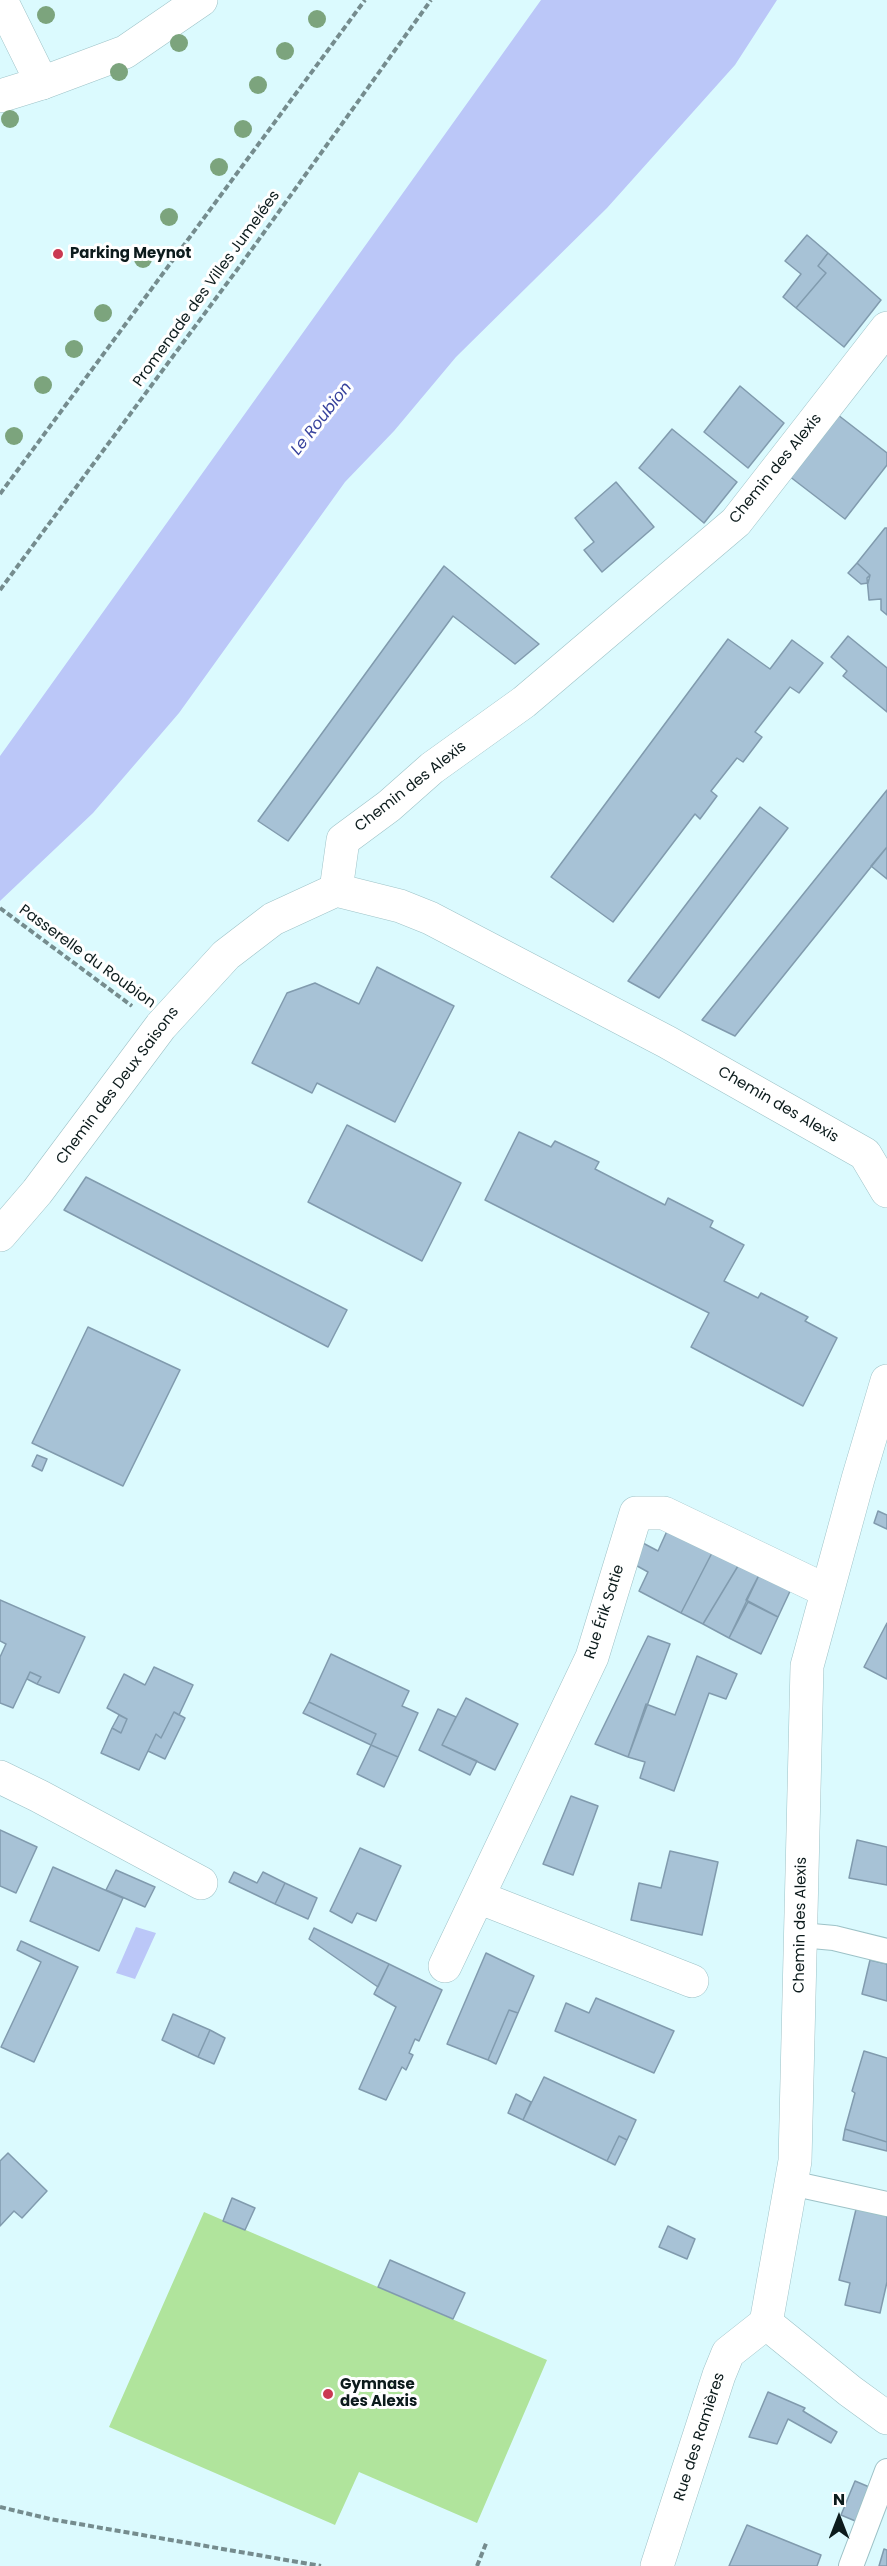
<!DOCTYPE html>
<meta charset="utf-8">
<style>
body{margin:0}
#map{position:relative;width:887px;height:2566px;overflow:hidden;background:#dbfafe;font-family:Poppins,sans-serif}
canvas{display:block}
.north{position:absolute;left:809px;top:2488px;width:60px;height:60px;-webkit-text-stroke:4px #fff;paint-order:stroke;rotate:0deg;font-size:16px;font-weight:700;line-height:24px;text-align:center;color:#0c1b1c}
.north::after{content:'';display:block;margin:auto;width:21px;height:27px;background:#0c1b1c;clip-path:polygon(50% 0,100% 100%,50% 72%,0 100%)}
</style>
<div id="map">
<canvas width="887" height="2566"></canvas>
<div class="north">N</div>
</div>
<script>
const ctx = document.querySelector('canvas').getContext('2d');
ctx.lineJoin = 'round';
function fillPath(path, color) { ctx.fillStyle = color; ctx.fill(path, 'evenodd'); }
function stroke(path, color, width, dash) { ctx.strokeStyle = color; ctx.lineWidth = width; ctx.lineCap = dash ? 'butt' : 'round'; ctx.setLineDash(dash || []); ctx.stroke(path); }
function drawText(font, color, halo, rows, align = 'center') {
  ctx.font = font + ' Poppins,sans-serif'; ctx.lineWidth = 6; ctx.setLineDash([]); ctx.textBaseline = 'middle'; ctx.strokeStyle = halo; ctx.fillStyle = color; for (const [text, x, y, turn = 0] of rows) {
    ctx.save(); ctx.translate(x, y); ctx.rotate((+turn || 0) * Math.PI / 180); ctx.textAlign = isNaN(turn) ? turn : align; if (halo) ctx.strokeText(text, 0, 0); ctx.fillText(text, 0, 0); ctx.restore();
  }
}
fillPath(new Path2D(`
 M204,2212L547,2360L477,2523L359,2472L335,2525L109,2427Z`), '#b0e49c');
fillPath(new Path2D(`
 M541,0H777L735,65L607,208L456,357L394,431L345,482L179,713L93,813L0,901V756Z
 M136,1927L156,1933L135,1979L116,1973Z`), '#bbc7f8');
const building = new Path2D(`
 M807,235L828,253L818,266L826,273L796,308L783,297L801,274L785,261Z
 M828,253L881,300L844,347L796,308L826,273L818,266Z
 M740,386L784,423L748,468L704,432Z
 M838,415L887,453V465L845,519L789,476Z
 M672,429L737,482L704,523L639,468Z
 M616,482L654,527L602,572L584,550L594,542L575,518Z
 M885,528H887V615L881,610V599L869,600L867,578L870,575L857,563Z
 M857,563L870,575L868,583L861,584L848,573Z
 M444,566L539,644L515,664L453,616L288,841L258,821Z
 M848,636L887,668V712L843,676L847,671L831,657Z
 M728,639L770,669L792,640L823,663L799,693L790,687L755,732L762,737L743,762L737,758L711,791L717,796L700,819L695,814L613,922L551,877Z
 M887,790V847L735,1036L702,1020Z
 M760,807L788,828L659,998L628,981Z
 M887,847V879L871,866Z
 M377,967L454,1006L395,1122L317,1083L312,1093L252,1063L287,993L315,983L359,1004Z
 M347,1125L461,1183L422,1261L308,1202Z
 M519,1132L551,1147L555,1141L599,1162L595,1169L665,1205L668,1198L713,1221L710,1227L744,1245L724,1281L758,1298L761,1293L808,1317L805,1321L837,1338L803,1406L691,1347L709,1313L485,1200Z
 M86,1177L347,1310L328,1347L64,1210Z
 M88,1327L180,1370L123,1486L32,1443Z
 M37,1455L47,1459L42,1471L32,1466Z
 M878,1511L887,1515V1529L874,1523Z
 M667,1531L714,1549L681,1613L639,1591L648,1572L630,1562L641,1542L658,1551Z
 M714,1549L741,1561L703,1624L681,1613Z
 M741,1561L761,1571L729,1638L703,1624Z
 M761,1571L792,1587L778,1617L746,1600Z
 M0,1600L85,1637L59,1693L37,1684L41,1677L30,1672L13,1708L0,1703V1657L6,1644L0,1641Z
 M748,1602L778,1617L761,1654L729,1638Z
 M887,1623V1679L864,1667Z
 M648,1636L670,1644L628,1757L595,1744Z
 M331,1654L409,1691L402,1706L418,1713L398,1757L371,1745L376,1734L309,1702Z
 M697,1656L737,1674L726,1699L709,1693L674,1791L640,1778L645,1762L628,1757L646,1704L675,1715Z
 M154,1667L193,1685L179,1715L174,1712L161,1738L156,1734L139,1770L101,1753L112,1728L121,1733L127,1719L107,1708L124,1674L145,1685Z
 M30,1672L41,1677L37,1684L27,1679Z
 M466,1698L518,1724L495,1770L442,1745Z
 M309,1702L376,1734L371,1745L303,1713Z
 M438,1709L456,1717L442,1745L477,1761L470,1775L419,1750Z
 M174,1712L185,1718L165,1759L148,1751L156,1734L161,1738Z
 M119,1715L127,1719L121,1733L112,1728Z
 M371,1745L398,1757L384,1787L357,1774Z
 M571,1796L598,1806L573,1875L543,1864Z
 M0,1830L37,1847L16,1893L0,1886Z
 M857,1840L887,1847V1885L849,1878Z
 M360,1848L401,1866L376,1921L357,1913L352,1923L330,1911Z
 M670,1851L718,1862L702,1935L631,1920L639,1883L661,1888Z
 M53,1867L123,1898L99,1951L30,1921Z
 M116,1870L155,1887L145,1907L106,1890Z
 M234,1872L257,1883L263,1872L285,1883L275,1904L229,1882Z
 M285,1883L317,1898L308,1919L275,1904Z
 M314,1928L389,1964L378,1987L309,1939Z
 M21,1941L78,1967L34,2062L1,2047L41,1962L17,1950Z
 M486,1953L534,1976L518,2013L509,2010L488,2060L447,2044Z
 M870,1960L887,1964V2001L862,1994Z
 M389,1964L442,1990L419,2041L415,2039L409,2053L413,2055L406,2070L402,2067L386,2100L359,2089L396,2007L374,1994Z
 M596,1998L674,2031L654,2073L555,2031L566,2003L589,2013Z
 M509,2010L518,2013L496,2064L488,2060Z
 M173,2014L210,2030L198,2057L162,2040Z
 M210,2030L225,2038L214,2064L198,2057Z
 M864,2051L887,2058V2142L845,2129L855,2093L852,2091Z
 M544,2077L636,2120L627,2140L619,2136L607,2161L523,2120Z
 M516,2094L531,2102L523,2120L508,2113Z
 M845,2129L887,2142V2151L843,2140Z
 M619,2136L627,2140L615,2165L607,2161Z
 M8,2153L47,2191L22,2218L14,2211L0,2226V2161Z
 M232,2198L255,2208L245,2230L223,2221Z
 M858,2201L887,2208V2282L880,2313L845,2305L850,2283L839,2280Z
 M668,2226L695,2239L687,2259L659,2247Z
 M390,2260L465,2293L453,2319L378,2287Z
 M768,2392L805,2408L803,2411L837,2432L831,2443L788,2419L777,2444L749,2437Z
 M855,2481L874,2489L860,2523L841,2515Z
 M747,2525L821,2555L817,2566H729Z
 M884,2549L887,2550V2566H879Z`);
fillPath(building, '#a7c2d6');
stroke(building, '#819bae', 1.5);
const lane = new Path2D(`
 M801,1935L834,1938L887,1951
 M791,2183L887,2204
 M851,2566L887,2471`);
const street = new Path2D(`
 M1,0L42,83
 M336,890L343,840L389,806L432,768L524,702L736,522L887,328
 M336,890L400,906L430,918L667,1042L865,1154L887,1191
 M0,1235L37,1192L161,1026L226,955L273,919L336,890
 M887,1381L858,1479L807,1666L795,2161L766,2323L850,2391L887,2418
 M0,1777L39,1796L201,1883
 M478,1897L692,1981
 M445,1966L592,1657L636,1513H664L827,1591
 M657,2566L719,2375L728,2353L766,2323`);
const secondary = new Path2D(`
 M0,96L42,83L125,52L201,0`);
stroke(lane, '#9dc2c7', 26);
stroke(street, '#9dc2c7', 34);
stroke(secondary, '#9dc2c7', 34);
stroke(new Path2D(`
 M0,494L365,0
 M0,590L242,263L431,0
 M0,908L132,1006
 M0,2507L50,2519L321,2566
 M477,2566L487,2541`), '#758c8e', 4, [6, 3]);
stroke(lane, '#fff', 24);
stroke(street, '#fff', 33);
stroke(secondary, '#fff', 33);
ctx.fillStyle = '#7ca47d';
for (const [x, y] of [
 [46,15],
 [317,19],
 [179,43],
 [285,51],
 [119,72],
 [258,85],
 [10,119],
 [243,129],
 [219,167],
 [169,217],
 [143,259],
 [103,313],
 [74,349],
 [43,385],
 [14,436]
]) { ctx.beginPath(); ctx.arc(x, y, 9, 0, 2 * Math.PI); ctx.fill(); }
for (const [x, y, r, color] of [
 [58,254,6,"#ca3952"],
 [328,2394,6,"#ca3952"]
]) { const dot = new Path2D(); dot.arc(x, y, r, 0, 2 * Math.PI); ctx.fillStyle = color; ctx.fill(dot); stroke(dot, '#fff', 2); }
drawText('bold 15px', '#0c1b1c', '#fff', [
 ["Parking Meynot",70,254],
 ["Gymnase",340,2385],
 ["des Alexis",340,2402]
], 'left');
drawText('15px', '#0c1b1c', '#fff', [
 ["Promenade des Villes Jumelées",207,289,-54],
 ["Chemin des Alexis",776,469,-51],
 ["Chemin des Alexis",411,787,-38],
 ["Passerelle du Roubion",87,957,36],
 ["Chemin des Deux Saisons",118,1086,-53],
 ["Chemin des Alexis",778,1105,30],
 ["Rue Érik Satie",605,1612,-72],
 ["Chemin des Alexis",801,1925,-89],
 ["Rue des Ramières",700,2437,-72]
]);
drawText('italic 16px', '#38439d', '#fff', [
 ["Le Roubion",322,419,-52]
]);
</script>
